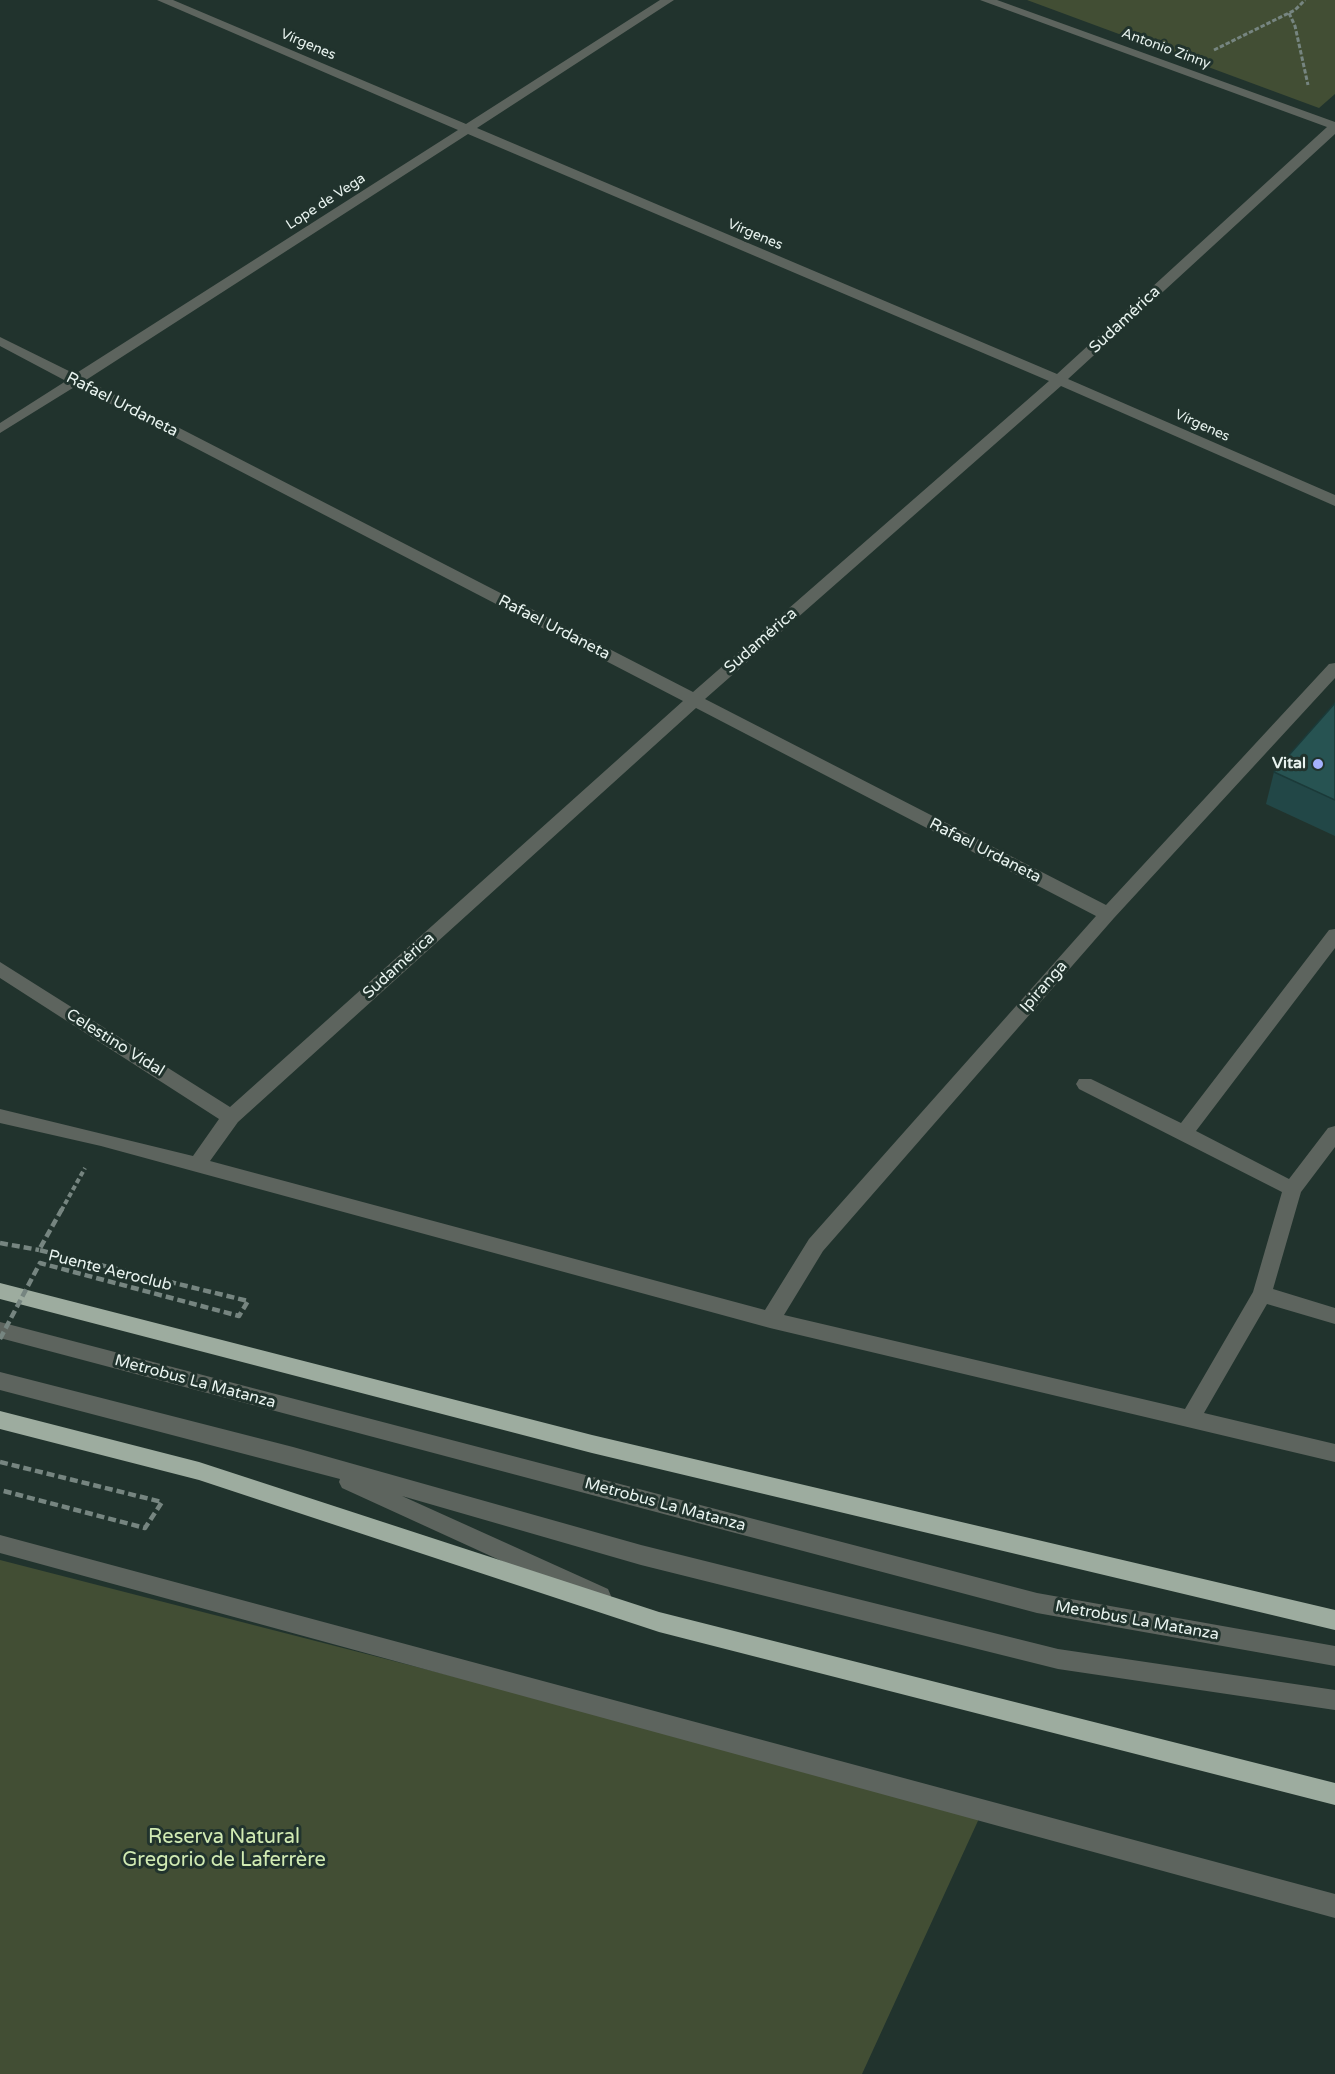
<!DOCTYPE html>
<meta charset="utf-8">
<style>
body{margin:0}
canvas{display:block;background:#21332d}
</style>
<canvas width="1335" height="2074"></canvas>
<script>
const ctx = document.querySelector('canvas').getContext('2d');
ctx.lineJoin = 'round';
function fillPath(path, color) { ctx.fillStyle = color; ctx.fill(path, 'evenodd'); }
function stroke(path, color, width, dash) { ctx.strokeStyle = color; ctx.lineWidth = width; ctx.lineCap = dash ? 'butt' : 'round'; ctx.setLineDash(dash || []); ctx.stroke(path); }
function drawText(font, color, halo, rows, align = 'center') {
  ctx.font = font + ' "Varela Round",sans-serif'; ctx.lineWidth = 6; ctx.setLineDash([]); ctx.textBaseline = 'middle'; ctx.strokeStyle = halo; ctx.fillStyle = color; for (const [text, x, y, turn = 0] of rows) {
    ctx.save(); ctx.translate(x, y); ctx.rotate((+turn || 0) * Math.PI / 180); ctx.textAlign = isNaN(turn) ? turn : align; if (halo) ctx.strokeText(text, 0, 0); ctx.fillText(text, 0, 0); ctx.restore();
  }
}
fillPath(new Path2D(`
 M1027,0H1335V94L1319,108Z
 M0,1560L982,1812L862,2074H0Z`), '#424e34');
stroke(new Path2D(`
 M1289,13L1295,26L1308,85
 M1214,50L1295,10L1305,0`), '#768580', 3, [4.5, 2]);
stroke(new Path2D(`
 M61,1211L85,1168`), '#768580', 4, [5, 3]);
stroke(new Path2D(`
 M62,1209L39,1250L248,1301
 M0,1243L39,1250
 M0,1462L162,1502L145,1528L0,1490`), '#768580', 4.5, [8, 4]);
fillPath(new Path2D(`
 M157,0H173L466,124L660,0H674L477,128L1057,374L1327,127L980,0H997L1335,122V134L1068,379L1335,495V506L1061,386L705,699L1106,905L1329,664L1335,663V678L1114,918L823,1251L784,1315L1185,1409L1253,1292L1282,1192L1079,1089L1076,1084L1079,1079H1091L1181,1123L1329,930L1335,929V948L1196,1131L1289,1179L1328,1128L1335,1126V1147L1301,1192L1273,1289L1335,1308V1324L1267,1304L1204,1413L1335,1444V1462L770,1328L101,1146L0,1123V1109L193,1156L219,1119L0,978V962L230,1107L683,701L76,386L0,433V423L66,381L0,346V337L75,374L458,130ZM468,134L1049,381L693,692L86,380ZM696,708L1096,916L809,1239L765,1310L210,1161L238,1122Z
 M0,1322L1037,1593L1335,1646V1666L1037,1613L0,1338Z
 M0,1372L293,1447L641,1545L1058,1649L1335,1690V1710L1058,1669L641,1565L402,1496L608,1589L611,1596L608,1603L600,1606L342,1488L339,1482L340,1479L0,1390Z
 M0,1535L1335,1894V1918L0,1553Z`), '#5d645e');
fillPath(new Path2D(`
 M0,1283L592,1435L1335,1610V1630L592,1453L0,1299Z
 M0,1411L199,1462L659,1612L1335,1783V1805L659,1632L199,1480L0,1429Z`), '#9dac9f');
stroke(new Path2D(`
 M0,1339L40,1263L239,1316L248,1301`), '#768580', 4.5, [8, 4]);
fillPath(new Path2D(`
 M1335,703V836L1266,804L1274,772Z`), '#224747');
const building = new Path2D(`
 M1335,703V800L1274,772Z`);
fillPath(building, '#275352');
stroke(building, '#1b3a39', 1.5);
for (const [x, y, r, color] of [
 [1318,764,6,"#a5b1fc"]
]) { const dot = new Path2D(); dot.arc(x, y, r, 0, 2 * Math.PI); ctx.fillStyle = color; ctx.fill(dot); stroke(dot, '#21332d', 2); }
drawText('14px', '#e8f3ef', '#21332d', [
 ["Vírgenes",308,45,23],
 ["Antonio Zinny",1166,49,20],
 ["Lope de Vega",326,202,-33],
 ["Vírgenes",755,235,23],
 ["Vírgenes",1202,426,24]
]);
drawText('16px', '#e8f3ef', '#21332d', [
 ["Sudamérica",1125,320,-43],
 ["Rafael Urdaneta",122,405,27],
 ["Rafael Urdaneta",554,628,27],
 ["Sudamérica",761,641,-41],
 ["Rafael Urdaneta",985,851,27],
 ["Sudamérica",399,966,-42],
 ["Ipiranga",1044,987,-49],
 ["Celestino Vidal",115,1043,32],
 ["Puente Aeroclub",110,1271,14],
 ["Metrobus La Matanza",195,1382,15],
 ["Metrobus La Matanza",665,1505,15],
 ["Metrobus La Matanza",1137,1621,10]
]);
drawText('bold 16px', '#e8f3ef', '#21332d', [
 ["Vital",1306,764]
], 'right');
drawText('20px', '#d1ebb3', '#21332d', [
 ["Reserva Natural",224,1838],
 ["Gregorio de Laferrère",224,1861]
]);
</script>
